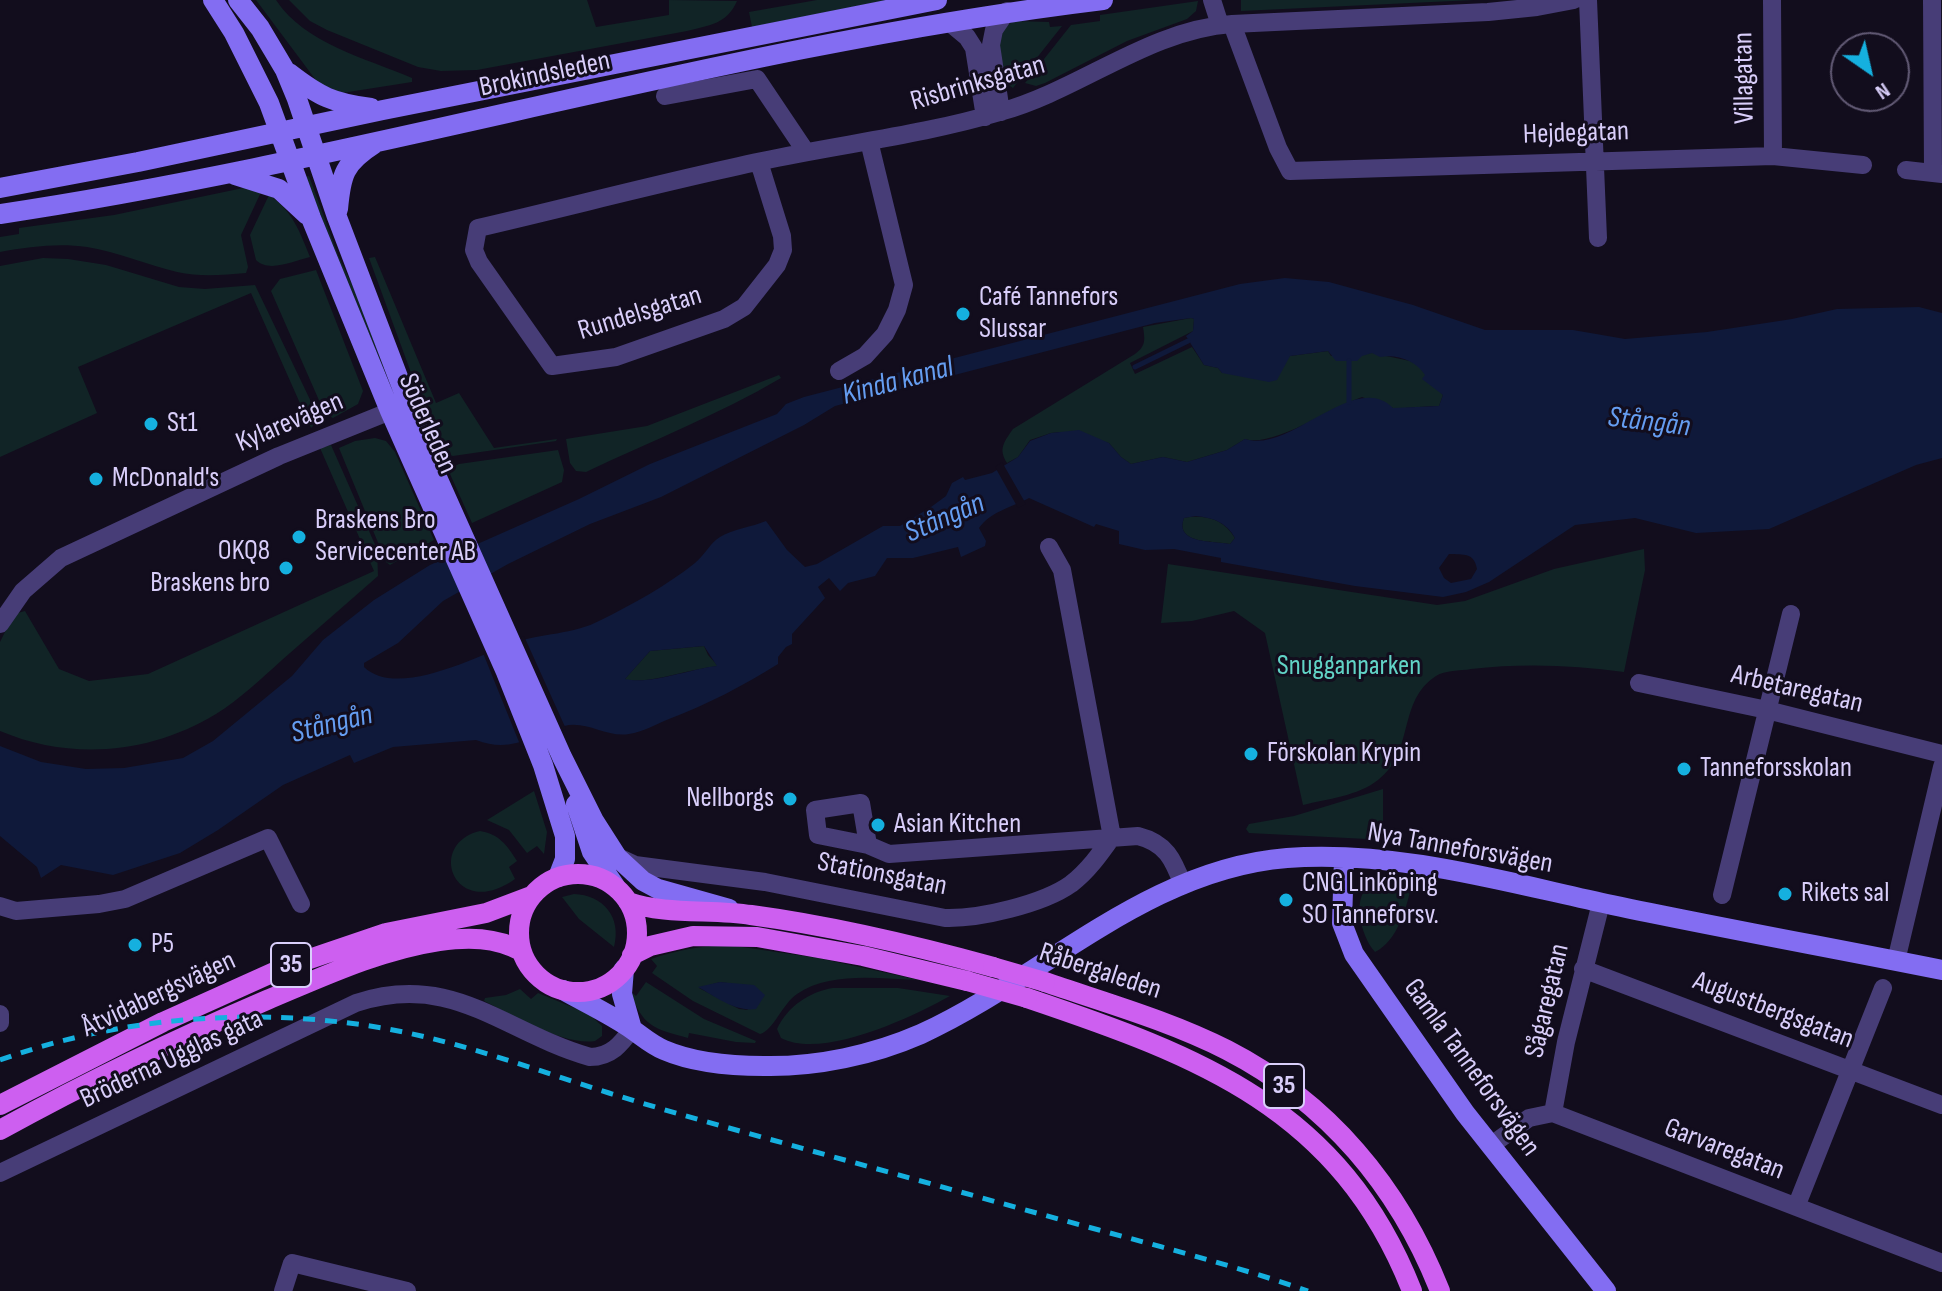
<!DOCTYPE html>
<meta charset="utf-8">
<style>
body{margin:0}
#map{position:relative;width:1942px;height:1291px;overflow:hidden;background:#120d1d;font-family:"Sofia Sans Condensed",sans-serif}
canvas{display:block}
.north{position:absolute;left:1830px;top:32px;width:80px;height:80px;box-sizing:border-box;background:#120d1d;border:2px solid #625a75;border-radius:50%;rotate:146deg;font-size:22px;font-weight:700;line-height:32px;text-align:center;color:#d9cefa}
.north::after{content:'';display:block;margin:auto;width:28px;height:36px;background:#15b0df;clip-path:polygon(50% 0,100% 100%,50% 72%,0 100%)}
</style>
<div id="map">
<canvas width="1942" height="1291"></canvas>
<div class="north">N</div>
</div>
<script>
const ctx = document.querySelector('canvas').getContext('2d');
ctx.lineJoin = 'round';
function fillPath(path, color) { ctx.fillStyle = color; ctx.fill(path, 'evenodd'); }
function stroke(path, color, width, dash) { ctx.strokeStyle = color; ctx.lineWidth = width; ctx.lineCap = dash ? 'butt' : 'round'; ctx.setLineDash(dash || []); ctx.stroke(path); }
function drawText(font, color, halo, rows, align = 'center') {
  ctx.font = font + ' "Sofia Sans Condensed",sans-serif'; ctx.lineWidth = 6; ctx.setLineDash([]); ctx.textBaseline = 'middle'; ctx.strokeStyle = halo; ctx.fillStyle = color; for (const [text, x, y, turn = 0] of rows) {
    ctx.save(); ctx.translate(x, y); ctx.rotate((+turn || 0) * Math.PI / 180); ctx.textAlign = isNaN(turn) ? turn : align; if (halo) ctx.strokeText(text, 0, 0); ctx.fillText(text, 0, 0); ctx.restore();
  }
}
fillPath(new Path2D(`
 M256,0H276C305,44 366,58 412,78V82L342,93L318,83Z
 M289,0H587L596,27L669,15V0L737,1C727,24 710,25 687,31L477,70L441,71L418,67L327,30L310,21Z
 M817,0H887L752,27L749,12Z
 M1241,0H1474L1241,11Z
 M1198,1L1196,11L1187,19L1127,41L1045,83L1036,86L1025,83L1071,25L1100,21V15Z
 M1014,21L1049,22L1050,27L1062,26L1013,88L1004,82L995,44L1006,26Z
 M309,176L338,255L358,297L390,385L305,177Z
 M248,187L262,190L241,235L248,267L246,273C223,275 200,277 177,272C147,265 118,252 87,247C57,243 29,247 0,252V237L19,234V228L114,215Z
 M269,195C292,210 300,232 310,257C293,261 269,273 256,260L250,235Z
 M375,257L436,403L459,393L494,448L557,439L556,441L453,456L443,453L432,430L369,258Z
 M43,258L68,259L106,265L179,287L205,289L255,285L315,410L314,425L311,428L251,293L78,367L97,413L0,457V266Z
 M316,270L363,391L358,404L333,418L325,414L271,291L280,279Z
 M1191,318L1194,319L1193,331L1130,363L1135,374L1192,347L1204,365L1218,368L1222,373L1290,356L1328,351L1331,356L1372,353L1415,362L1443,395L1439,406C1424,406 1409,409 1394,408C1384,408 1372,401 1362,397C1334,407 1272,448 1245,439L1227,450L1187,462L1163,457L1131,464L1121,457L1109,443L1061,432L1051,433L1030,440L1018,457L1007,463C998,449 1004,442 1013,429L1135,354C1146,346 1145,340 1143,327Z
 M779,375L781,378C718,415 651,441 586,472L576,471L570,463L566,439L647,426Z
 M375,438L386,441L395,452L434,540L390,565L386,562L339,448L355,441Z
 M331,445L377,549L378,576C346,604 314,632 282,660C261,679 240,699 216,714C150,754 71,761 0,731V642L14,614L25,611L59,669L89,681L148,674L374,571L320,448Z
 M558,450L564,470L562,482L472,523L450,474L453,467L459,464Z
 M1190,517C1209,515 1225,521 1235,538L1230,544C1214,541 1174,544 1184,518Z
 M1644,549L1645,570L1624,672C1573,665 1523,663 1471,669C1460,671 1445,670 1436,676C1397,701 1415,752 1378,780C1358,796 1327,799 1303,805L1265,633L1234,611L1192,621L1161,623L1168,564L1437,605L1465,601L1554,569Z
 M704,646L708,655L718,666C688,669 652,684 624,680L650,651Z
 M1383,789V823L1387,840L1249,833L1246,829L1249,824L1294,816Z
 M534,791L547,832L544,854L537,846L527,853L509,830L487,820Z
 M480,831C499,834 507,845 517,861L509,867L515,879C455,922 425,844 480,831Z
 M1374,883H1412C1407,906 1398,941 1375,952C1361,937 1349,893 1374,883Z
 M574,894C603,895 622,917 614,947L579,919L562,897Z
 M728,945L818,958L919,980C880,979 831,971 797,994C783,1003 773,1031 760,1034L693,1001L652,973L657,966L651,959C677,950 700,946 728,945ZM720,982L727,983L748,1010L739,1009L699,988Z
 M646,982L704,1019L756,1041L755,1043L736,1042L689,1033L688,1038C654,1029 642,1026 630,991L636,996Z
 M833,988H898L950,996C912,1017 823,1060 781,1038L777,1029C788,1006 809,992 833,988Z
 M520,989L531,999L538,993L589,1014L602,1026V1036L595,1041C564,1046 512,1015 484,1001L485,998L506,995Z`), '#112426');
fillPath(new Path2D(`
 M1285,278L1329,282L1413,305L1485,330H1573L1625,339L1707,332L1792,319L1837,309L1919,307L1942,313V458L1916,465L1769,529L1696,533L1635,518L1575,525L1489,582L1466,592L1443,597L1355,586L1221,562V558L1174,549L1145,550L1119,544V531L1096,524L1094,527L1029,498C1012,507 990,512 979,528L986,541L985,546L961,557L958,547L913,558H887L875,576L848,583L840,591L829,578L818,587L825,598L792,634V644L786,647L778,657V664C743,686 708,704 669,719C656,724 643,732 629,734C607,738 586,720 564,726C531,735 512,754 476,740L393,747L354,763L350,755L283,785L218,830L180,853L113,875L61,865L41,878L37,867L0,836V746L41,762L86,769L124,768L183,758L213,741L292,676L323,640L374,600L430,565L579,499L650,464L777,414L786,404L804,397L1240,284ZM1191,318L1194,319L1193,331L1186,336L1204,365L1218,368L1222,373L1269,382L1277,380L1290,356L1328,351L1336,361H1357L1362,356L1372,353L1380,357C1397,354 1415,360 1425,375L1422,379L1443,395L1439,406L1393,408C1355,369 1290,454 1245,439L1227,450L1187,462L1163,457L1131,464L1121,457L1109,443L1079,430L1051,433L1030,441L1018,457L992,473L965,480L963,477L952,483L946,496L931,507L900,526H883L817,564L805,567L787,550L766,521C752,527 733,529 720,537C710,543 704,556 695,563C666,586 633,604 601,620C573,635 541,633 513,643C477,656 397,699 364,667V663L398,643L443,601L508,564L590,524L661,497L804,425L835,406L1155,323ZM1196,516C1213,518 1226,522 1235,538L1230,544C1214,541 1174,544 1184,518ZM1449,554C1464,555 1474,552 1477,569L1471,579L1451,583L1444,578L1439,568ZM704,646L717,666C689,669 651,685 625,679L650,651Z
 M720,982L754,985L765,995L756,1009C735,1012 716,997 698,987Z`), '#0f193a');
fillPath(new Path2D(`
 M1002,462L1026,504L1018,508L995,467Z
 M524,636L566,729L521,747L483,653Z`), '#120d1d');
stroke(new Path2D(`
 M1135,367L1188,341
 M1349,402V361`), '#0f193a', 5);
stroke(new Path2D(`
 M1212,0L1220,25
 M1588,0L1598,238
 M1772,0L1773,156
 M1932,0L1933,172
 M949,22L967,37L974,48L985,117
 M1232,24L1278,148L1290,171L1773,156L1863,165
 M665,96L757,79L806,152
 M1001,112L991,45L994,30L1007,11
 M759,162L782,236L783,250L777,265L744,307L724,319L616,357L552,366L479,262L474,250L478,228C573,206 667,181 762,161C841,144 923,135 1000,112C1080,90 1148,30 1232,24L1488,12L1537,7L1574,0
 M1906,170L1942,174
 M839,371L865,356L885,334L897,310L904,285L869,141
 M0,624L23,591L61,558L279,456L403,406
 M1639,683L1767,710L1942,754
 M868,845L861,803L815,810L818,835L868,845L889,854L1138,836C1166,843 1173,859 1183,885
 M620,858L635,865L765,882L945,918C979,919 1043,904 1071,884C1088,871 1100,854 1112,837L1062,570L1049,547
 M1722,895L1791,614
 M0,906L16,911L99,904L125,899L268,838L301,904
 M1896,961L1942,767
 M1583,969L1942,1105
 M0,1014V1023
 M1553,1113L1566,1042L1601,903
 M1490,1146L1529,1118L1553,1113L1942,1263
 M0,1173L356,1003C453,971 503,1032 590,1057C611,1057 621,1044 632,1029
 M1796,1207L1883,988
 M283,1291L292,1263L407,1291`), '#473d77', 18);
stroke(new Path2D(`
 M213,0L234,33L269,103L311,218L390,411L506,672L543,765L565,836V859L558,877
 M238,0L260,28L285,70L297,99L337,217L432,466L562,757L594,821L617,857L643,881L658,889L729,909
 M289,73C320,97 333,103 371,108
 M235,175L279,189L307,215
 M0,188L138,162L383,110L937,0
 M338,209C341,175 344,163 374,144
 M0,214C370,159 730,45 1103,0
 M576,804L592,852L615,886
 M1344,858L1342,923L1354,954L1465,1113L1606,1291
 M624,969L622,994L632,1029
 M563,990C586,1003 612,1015 633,1030C643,1037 652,1045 664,1050C694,1063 731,1066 764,1066C817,1067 873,1055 921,1034C1043,978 1147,869 1287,858C1397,850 1505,882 1612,905C1721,928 1832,948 1942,970`), '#836df2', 20);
stroke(new Path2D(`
 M519 933a59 59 0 1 1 118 0a59 59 0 1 1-118 0Z
 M628,902C665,915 712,909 751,915C833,926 913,945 993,967
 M632,955L650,946L693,936L757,937L863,956L967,981
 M1045,982C1106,1003 1170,1021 1227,1050C1328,1102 1399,1187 1440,1291
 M1027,998C1199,1056 1340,1108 1412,1291
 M0,1105L163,1022L283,968L386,933L486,913L531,896
 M0,1130C87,1082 176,1039 267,1000C322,977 379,950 439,941C468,937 495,937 521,951`), '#cd5ff0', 20);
stroke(new Path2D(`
 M0,1060C122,1016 260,1006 388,1029C464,1043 536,1070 609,1093C676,1114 744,1132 812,1151C907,1177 1003,1204 1099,1230C1169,1249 1239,1267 1308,1291`), '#15b0df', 5, [12, 10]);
stroke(new Path2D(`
 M993,967L1045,982
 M967,981L1027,998`), '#cd5ff0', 20);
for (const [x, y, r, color] of [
 [963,314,8,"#15b0df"],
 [151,424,8,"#15b0df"],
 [96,479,8,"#15b0df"],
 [299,537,8,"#15b0df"],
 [286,568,8,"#15b0df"],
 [1251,754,8,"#15b0df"],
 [1684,769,8,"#15b0df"],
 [790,799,8,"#15b0df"],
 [878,825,8,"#15b0df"],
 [1785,894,8,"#15b0df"],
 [1286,900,8,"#15b0df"],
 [135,945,8,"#15b0df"]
]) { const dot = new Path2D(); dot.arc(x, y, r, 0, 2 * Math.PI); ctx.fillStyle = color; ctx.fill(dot); stroke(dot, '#120d1d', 3); }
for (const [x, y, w] of [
 [291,965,40],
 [1284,1086,40]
]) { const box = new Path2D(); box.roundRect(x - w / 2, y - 22, w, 44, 6); ctx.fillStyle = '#120d1d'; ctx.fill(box); stroke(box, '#d9cefa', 2); }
drawText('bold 26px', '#d9cefa', null, [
 ["35",291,965],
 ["35",1284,1086]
]);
drawText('28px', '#d9cefa', '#120d1d', [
 ["Brokindsleden",545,75,-12],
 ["Villagatan",1745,78,-91],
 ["Risbrinksgatan",978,84,-16],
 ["Hejdegatan",1576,134,-2],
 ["Rundelsgatan",640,314,-17],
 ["Kylarevägen",290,423,-23],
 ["Söderleden",427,424,66],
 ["Arbetaregatan",1797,690,13],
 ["Nya Tanneforsvägen",1460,849,10],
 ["Stationsgatan",882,875,11],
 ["Råbergaleden",1100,972,18],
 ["Åtvidabergsvägen",159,995,-25],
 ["Sågaregatan",1548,1001,-77],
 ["Augustbergsgatan",1773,1011,21],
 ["Bröderna Ugglas gata",172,1060,-25],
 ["Gamla Tanneforsvägen",1471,1068,54],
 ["Garvaregatan",1724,1150,21]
]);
drawText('28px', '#d9cefa', '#120d1d', [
 ["Café Tannefors",979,298],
 ["Slussar",979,330],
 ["St1",167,424],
 ["McDonald's",112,479],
 ["Braskens Bro",315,521],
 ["Servicecenter AB",315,553],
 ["OKQ8",270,552,"right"],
 ["Braskens bro",270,584,"right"],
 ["Förskolan Krypin",1267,754],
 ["Tanneforsskolan",1700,769],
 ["Nellborgs",774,799,"right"],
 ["Asian Kitchen",894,825],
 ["CNG Linköping",1302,884],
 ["SO Tanneforsv.",1302,916],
 ["Rikets sal",1801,894],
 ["P5",151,945]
], 'left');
drawText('28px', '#61d3c6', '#120d1d', [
 ["Snugganparken",1349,667]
]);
drawText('italic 30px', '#659df1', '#120d1d', [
 ["Kinda kanal",898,382,-15],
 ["Stångån",1649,423,7],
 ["Stångån",945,519,-23],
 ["Stångån",332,725,-14]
]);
</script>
